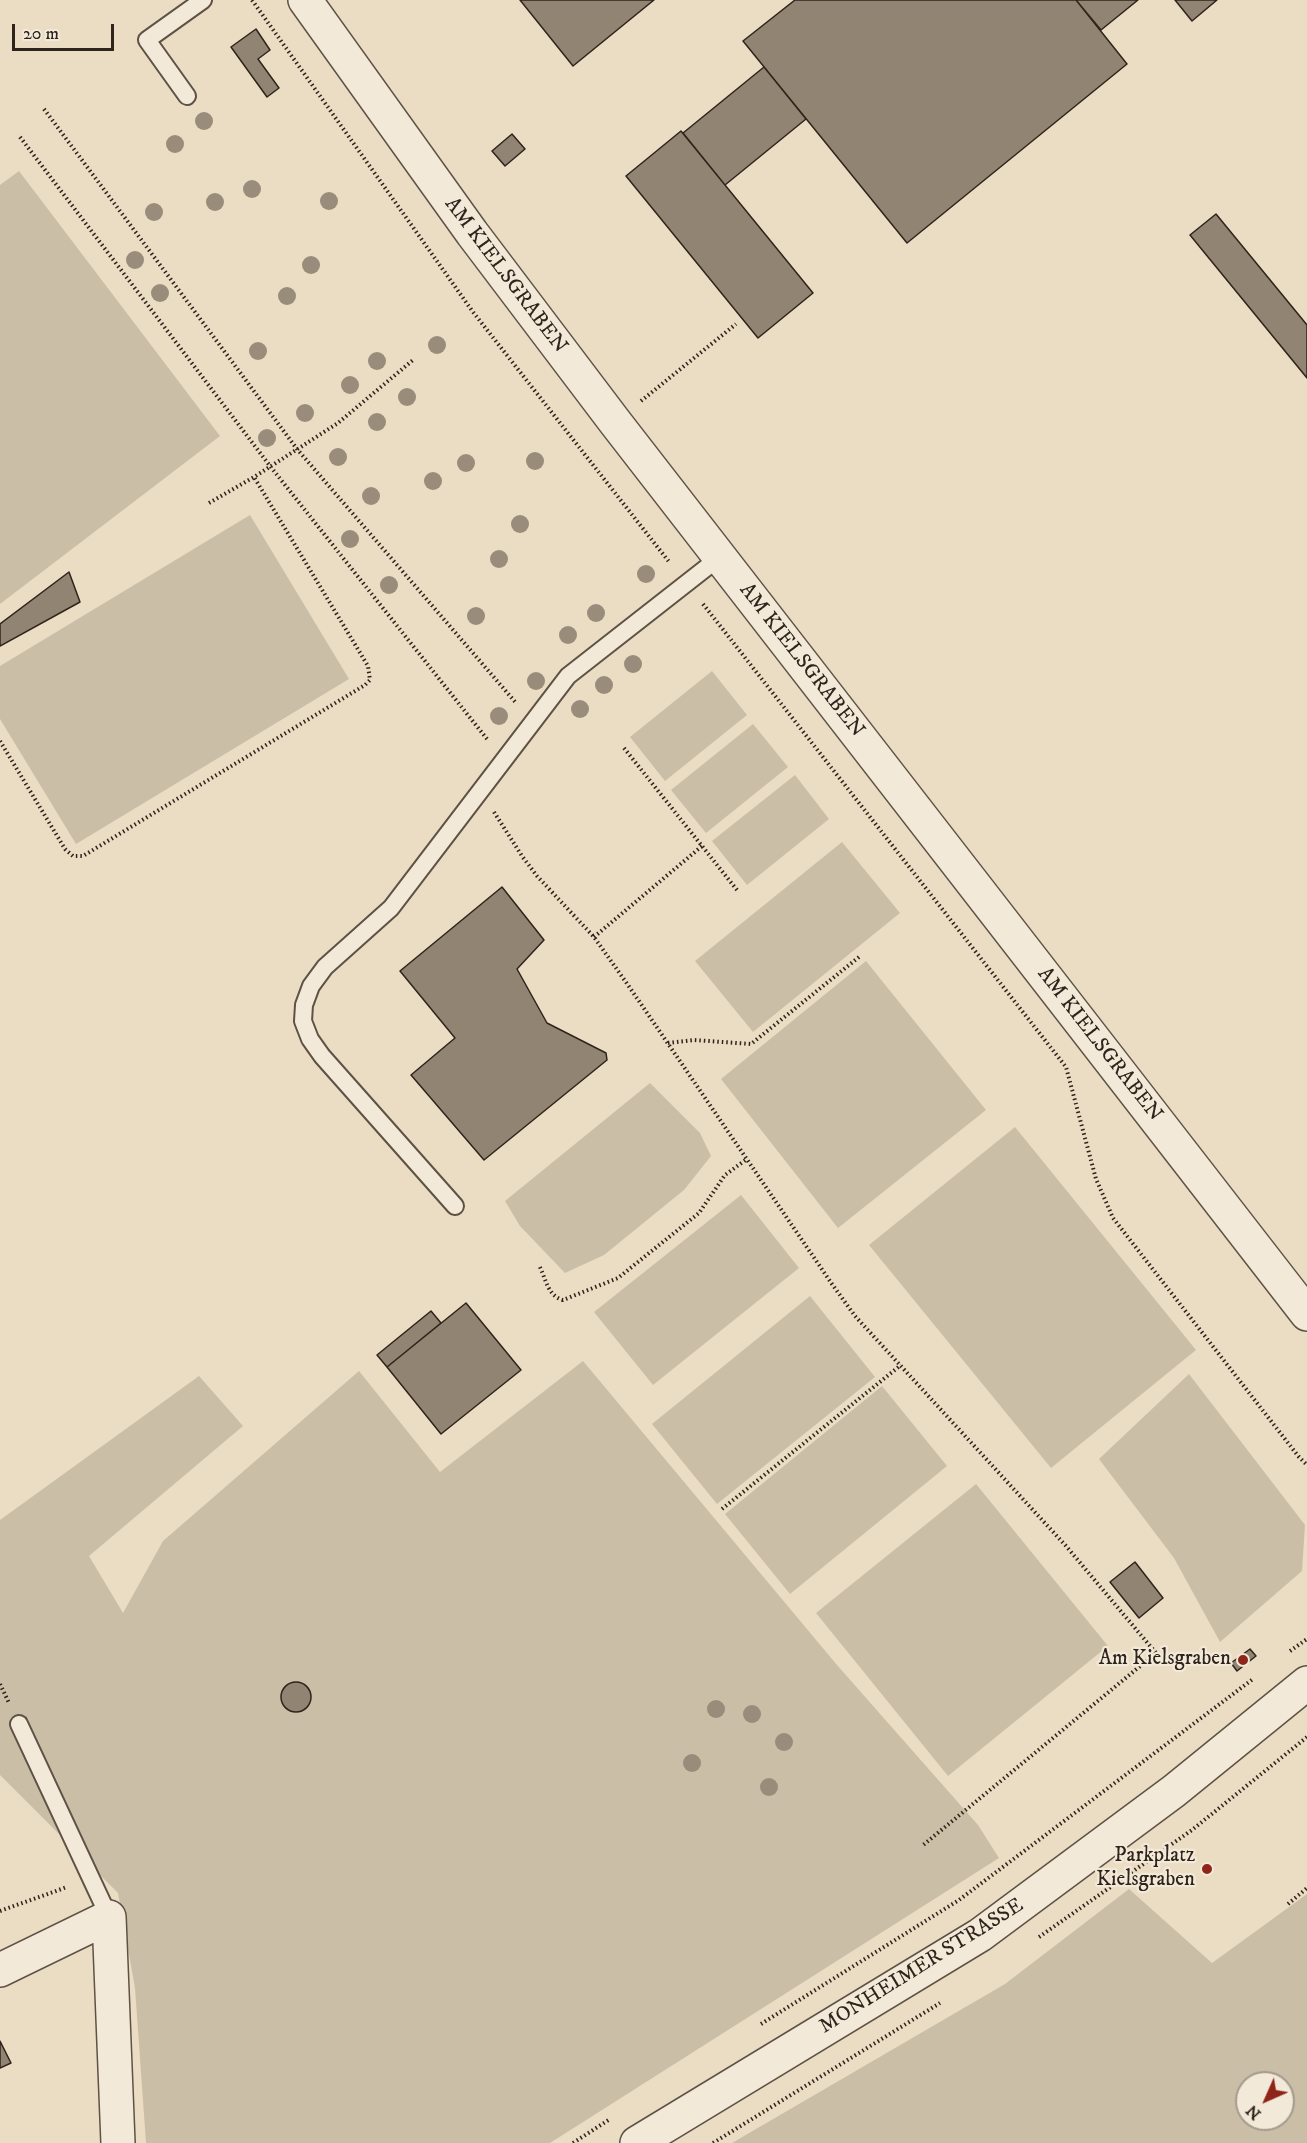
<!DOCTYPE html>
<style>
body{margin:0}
#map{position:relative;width:1307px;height:2143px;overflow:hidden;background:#ebddc4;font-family:"IM FELL DW Pica",serif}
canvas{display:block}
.north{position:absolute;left:1235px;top:2071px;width:60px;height:60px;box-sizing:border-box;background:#f2e9d9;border:2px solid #a49a8d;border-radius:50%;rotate:225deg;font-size:16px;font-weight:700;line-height:24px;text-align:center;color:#2f241b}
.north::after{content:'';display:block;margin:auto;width:21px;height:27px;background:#8f2418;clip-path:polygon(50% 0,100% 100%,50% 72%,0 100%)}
.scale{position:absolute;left:12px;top:24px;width:102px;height:27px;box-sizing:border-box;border:3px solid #2f241b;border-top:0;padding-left:8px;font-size:18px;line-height:21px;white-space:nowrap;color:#2f241b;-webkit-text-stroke:4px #f2e9d9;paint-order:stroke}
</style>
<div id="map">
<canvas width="1307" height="2143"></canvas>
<div class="north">N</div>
<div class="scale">20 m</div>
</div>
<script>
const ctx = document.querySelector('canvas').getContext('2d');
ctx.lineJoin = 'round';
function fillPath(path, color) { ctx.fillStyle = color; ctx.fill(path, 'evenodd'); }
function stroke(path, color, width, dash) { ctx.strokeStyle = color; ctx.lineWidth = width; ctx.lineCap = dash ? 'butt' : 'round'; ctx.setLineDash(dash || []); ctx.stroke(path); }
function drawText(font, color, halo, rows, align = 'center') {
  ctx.font = font + ' "IM FELL DW Pica",serif'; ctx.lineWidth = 4.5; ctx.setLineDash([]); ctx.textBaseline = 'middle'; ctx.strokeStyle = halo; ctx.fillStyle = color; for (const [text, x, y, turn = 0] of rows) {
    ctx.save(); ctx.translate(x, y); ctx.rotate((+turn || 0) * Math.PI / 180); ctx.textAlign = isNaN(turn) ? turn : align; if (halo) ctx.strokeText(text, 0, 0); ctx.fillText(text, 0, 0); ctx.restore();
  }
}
fillPath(new Path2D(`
 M19,171L220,436L0,604V185Z
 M250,515L349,679L76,844L0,719V666Z
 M712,671L747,715L665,781L630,737Z
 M753,724L788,767L706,833L671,790Z
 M795,775L829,819L747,885L712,841Z
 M842,842L900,913L753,1032L695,961Z
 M866,961L986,1110L838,1228L721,1079Z
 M650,1083L700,1133L711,1156L684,1190L604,1255L565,1273L520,1226L505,1201Z
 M1015,1127L1196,1350L1051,1468L869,1245Z
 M741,1195L799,1268L653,1385L594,1312Z
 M810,1296L875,1377L717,1504L652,1424Z
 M583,1361L837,1665L978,1825L999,1858L550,2143H146L135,1988L118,1893L0,1775V1520L199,1376L243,1426L89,1556L123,1613L163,1541L359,1371L440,1472Z
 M1189,1374L1305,1525L1302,1571L1220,1642L1174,1558L1099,1459Z
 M882,1386L947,1466L790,1594L725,1514Z
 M976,1484L1108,1646L948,1776L816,1613Z
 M1129,1889L1212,1963L1307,1894V2143H732L1005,1984ZM1247,2083H1283V2119H1247Z`), '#cbbea7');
const building = new Path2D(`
 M520,0H654L573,66Z
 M795,0H1076L1127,64L907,243L743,41Z
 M1076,0H1138L1101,30Z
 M1175,0H1217L1192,21Z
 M256,29L270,50L258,59L279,88L267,97L231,47Z
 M764,67L806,119L725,185L683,133Z
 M681,131L813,293L758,338L626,176Z
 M512,134L525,149L505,166L492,151Z
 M1216,214L1307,325V378L1190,235Z
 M69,572L80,602L0,646V624Z
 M502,887L544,940L517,969L547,1023L606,1053L607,1060L484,1160L411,1075L455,1038L400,971Z
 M466,1303L521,1370L441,1434L387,1367Z
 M431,1311L441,1323L387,1367L377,1355Z
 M1135,1562L1163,1598L1139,1618L1110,1582Z
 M1250,1649L1256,1656L1237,1671L1231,1663Z
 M281 1697a15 15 0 1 1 30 0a15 15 0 1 1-30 0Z
 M0,2041L11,2063L0,2068Z`);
fillPath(building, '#918473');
stroke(building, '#2f241b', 1.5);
const service = new Path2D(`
 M187,96L147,40L203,0
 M455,1206L322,1056L310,1039L303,1021L304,1005L311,986L325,967L391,908L568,676L720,557
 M19,1724L109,1917`);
const minor = new Path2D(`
 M0,1970L109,1917L118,2143`);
const tertiary = new Path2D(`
 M305,0L472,233L615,422L1307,1314
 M637,2143L980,1935L1174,1791L1307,1683`);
stroke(service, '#5e5245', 20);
stroke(minor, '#5e5245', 36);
stroke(tertiary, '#5e5245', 36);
stroke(new Path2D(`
 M252,0L473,312L670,563
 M44,109L297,449L517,704
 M20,137L270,466L487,739
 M641,401L736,324
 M209,503L254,477L338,423L413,360
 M703,604L1066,1067L1096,1179L1113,1218L1299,1457L1307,1465
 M0,741L65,849L73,856H83L365,685L370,680L368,666L254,477
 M624,748L737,890
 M494,812L522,856L537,876L594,937L628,985L832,1284L855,1316L1066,1546L1156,1653L922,1846
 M594,937L702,846
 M668,1043L694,1040L751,1044L859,957
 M540,1267C546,1280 548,1296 563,1300L618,1278L699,1213L725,1175L747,1159
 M722,1509L901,1365
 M1290,1651L1307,1639
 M0,1684L9,1703
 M1288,1904L1307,1888
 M0,1911L67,1887
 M1039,1937L1192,1830L1307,1737
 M761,2024L959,1900L1253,1679
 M573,2143L610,2119
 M713,2143L940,2003`), '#2f241b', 4, [1.5, 3]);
stroke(service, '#f2e9d9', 16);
stroke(minor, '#f2e9d9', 33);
stroke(tertiary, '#f2e9d9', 33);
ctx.fillStyle = '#998c7a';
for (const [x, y] of [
 [204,121],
 [175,144],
 [252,189],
 [329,201],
 [215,202],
 [154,212],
 [135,260],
 [311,265],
 [160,293],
 [287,296],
 [437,345],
 [258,351],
 [377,361],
 [350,385],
 [407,397],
 [305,413],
 [377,422],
 [267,438],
 [338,457],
 [535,461],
 [466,463],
 [433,481],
 [371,496],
 [520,524],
 [350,539],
 [499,559],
 [646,574],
 [389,585],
 [596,613],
 [476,616],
 [568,635],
 [633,664],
 [536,681],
 [604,685],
 [580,709],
 [499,716],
 [716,1709],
 [752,1714],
 [784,1742],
 [692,1763],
 [769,1787]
]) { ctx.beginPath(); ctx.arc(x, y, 9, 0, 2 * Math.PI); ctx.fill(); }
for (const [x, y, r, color] of [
 [1243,1660,6,"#8f2418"],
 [1207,1869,6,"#8f2418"]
]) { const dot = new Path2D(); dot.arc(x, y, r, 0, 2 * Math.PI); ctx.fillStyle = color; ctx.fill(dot); stroke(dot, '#f2e9d9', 2); }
drawText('21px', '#2f241b', '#f2e9d9', [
 ["AM KIELSGRABEN",505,276,53],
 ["AM KIELSGRABEN",801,661,52],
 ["AM KIELSGRABEN",1099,1045,52],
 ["MONHEIMER STRASSE",922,1967,-32]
]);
drawText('21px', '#2f241b', '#f2e9d9', [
 ["Am Kielsgraben",1231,1660],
 ["Parkplatz",1195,1857],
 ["Kielsgraben",1195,1881]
], 'right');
</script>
